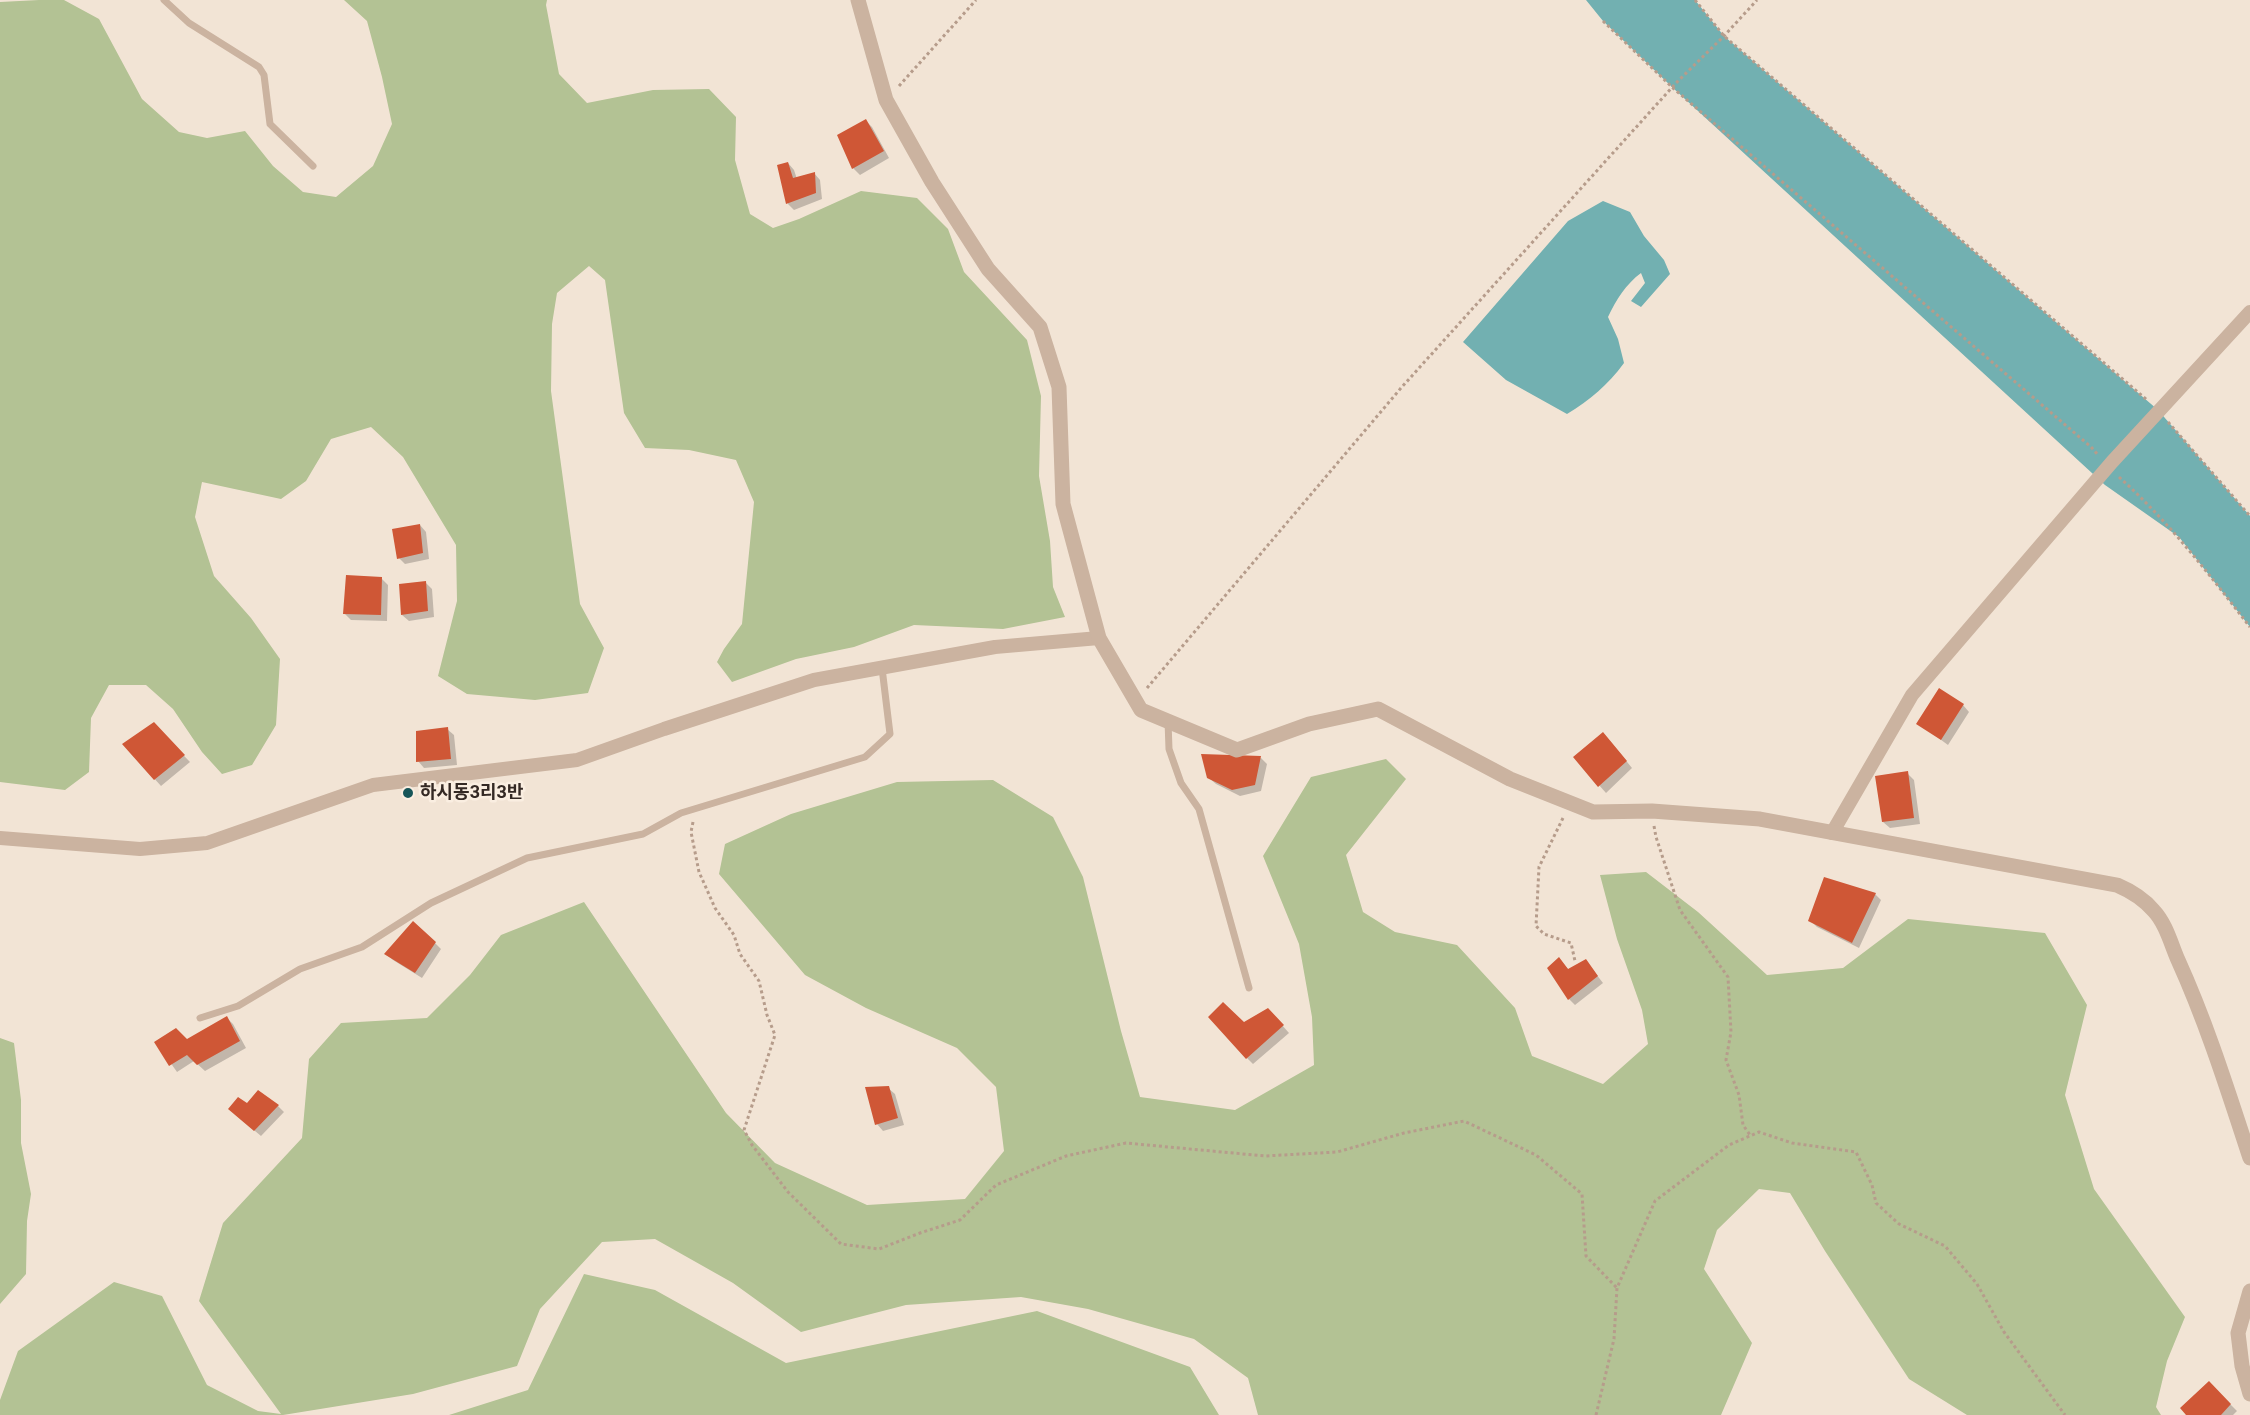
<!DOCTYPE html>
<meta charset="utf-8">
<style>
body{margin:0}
canvas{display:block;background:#f2e4d5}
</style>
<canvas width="2250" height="1415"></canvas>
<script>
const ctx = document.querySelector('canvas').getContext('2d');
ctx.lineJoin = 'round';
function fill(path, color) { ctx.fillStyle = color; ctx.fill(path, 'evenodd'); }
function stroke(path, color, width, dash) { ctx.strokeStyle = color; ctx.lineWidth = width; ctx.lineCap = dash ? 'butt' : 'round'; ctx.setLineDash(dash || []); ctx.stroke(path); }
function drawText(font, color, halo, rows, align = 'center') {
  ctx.font = font + ' Roboto,"Noto Sans KR",sans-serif'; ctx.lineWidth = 5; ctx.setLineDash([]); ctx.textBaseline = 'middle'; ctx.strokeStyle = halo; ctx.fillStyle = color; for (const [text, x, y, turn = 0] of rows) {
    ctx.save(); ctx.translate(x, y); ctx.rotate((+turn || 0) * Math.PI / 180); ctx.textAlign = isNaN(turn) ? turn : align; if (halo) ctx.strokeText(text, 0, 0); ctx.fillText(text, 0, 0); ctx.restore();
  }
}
const green = new Path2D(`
 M39 0H64L99 19 142 99 179 132 207 138 245 131 273 166 303 192 336 197 373 166 392 124 382 77 367 21 344 0H547L546 5 559 74 587 103 653 90 709 89 736 117 735 160 750 214 773 228 799 219 861 191 917 198 948 229 964 272 1027 340 1041 396 1039 476 1050 541 1053 587 1065 617 1003 629 914 625 854 647 796 659 732 682 717 662 724 649 742 624 754 502 736 460 689 450 645 448 624 413 605 280 589 266 557 293 552 324 551 391 580 604 604 648 588 693 535 700 467 694 438 676 457 601 456 545 403 457 371 427 331 439 306 481 281 499 202 482 195 517 214 576 251 618 280 659 276 725 252 765 222 774 202 752 173 709 146 685H109L91 718 89 772 65 790 0 782V2Z
 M1386 759 1406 779 1346 855 1363 912 1395 932 1457 945 1515 1008 1532 1056 1603 1084 1648 1044 1642 1010 1617 939 1600 875 1646 872 1698 912 1767 975 1843 968 1908 919 2045 933 2087 1005 2065 1095 2094 1189 2185 1317 2167 1361 2156 1407 2161 1415H1967L1909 1379 1825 1251 1790 1193 1759 1189 1717 1230 1704 1269 1752 1343 1721 1415H1258L1248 1378 1194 1339 1088 1309 1021 1297 906 1305 801 1332 733 1283 655 1239 602 1242 540 1309 517 1366 413 1394 283 1415H0V1400L18 1351 114 1282 162 1296 207 1385 258 1411 281 1414 199 1301 223 1223 302 1138 309 1059 341 1023 427 1018 470 975 501 935 584 902 726 1113 775 1163 867 1205 965 1199 1004 1151 996 1087 957 1048 866 1008 805 975 719 874 725 844 791 814 897 782 993 780 1053 817 1083 877 1121 1031 1140 1097 1235 1110 1314 1065 1312 1017 1299 944 1263 856 1311 777Z
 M0 1038 14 1043 21 1100V1143L31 1194 27 1221 26 1274 0 1304Z
 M584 1274 655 1290 786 1363 1037 1311 1190 1367 1219 1415H449L528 1390Z`);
const water = new Path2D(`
 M1586 0H1695L1724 36 2158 410 2250 516V627L2179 537 2105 485 1673 88 1603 21Z
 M1603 201 1630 212 1644 236 1664 260 1670 274 1641 307 1631 301 1645 283 1641 273C1626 284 1616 300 1608 317L1618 339 1624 363C1608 385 1590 400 1567 414L1506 380 1463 342 1568 221Z`);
const shadow = new Path2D(`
 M866 121 872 127 889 158 860 175 853 168Z
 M788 163 794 170 797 179 814 173 820 180 822 199 794 210 788 204 779 166Z
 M420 525 426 532 429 559 405 564 399 558Z
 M381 578 388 585 387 621 351 620 344 613Z
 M425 582 432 589 434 617 409 621 402 615Z
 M1963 705 1969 712 1948 745 1918 723Z
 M153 724 190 762 161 786 124 745Z
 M447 729 454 735 457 765 424 768 418 761Z
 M1610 741 1632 768 1606 793 1575 758Z
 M1261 758 1267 764 1261 791 1240 796 1216 784 1209 778Z
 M1907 773 1914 780 1920 824 1890 828 1883 822Z
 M1875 894 1881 900 1859 948 1817 927 1810 920Z
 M435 943 441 949 422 978 393 960 386 954Z
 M1559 959 1569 970 1586 961 1603 983 1575 1005 1569 999Z
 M1274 1016 1289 1033 1253 1064 1247 1058 1244 1024Z
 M227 1018 233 1024 246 1048 205 1071 194 1061 177 1072 156 1042 187 1040Z
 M888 1088 895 1094 904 1125 883 1131 877 1124Z
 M248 1105 278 1106 284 1112 261 1136 237 1116Z
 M2209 1383 2237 1411 2233 1415H2188Z`);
const building = new Path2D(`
 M866 119 884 151 852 169 837 135Z
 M788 162 793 178 815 172 816 193 786 204 777 165Z
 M420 524 423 553 397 559 392 529Z
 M346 575 382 577 381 615 343 614Z
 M426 581 428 611 401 615 399 584Z
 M1939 688 1964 704 1941 740 1916 724Z
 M154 722 185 755 154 780 122 744Z
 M448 727 451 759 416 762V731Z
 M1603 732 1627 761 1598 787 1573 757Z
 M1201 754 1261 756 1255 785 1232 790 1207 778Z
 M1908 771 1914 818 1882 822 1875 776Z
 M1824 877 1876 893 1852 943 1808 921Z
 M413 921 436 942 415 973 384 954Z
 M1559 957 1568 969 1586 959 1598 976 1568 1000 1547 968Z
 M1223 1002 1244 1022 1268 1008 1284 1025 1246 1059 1208 1017Z
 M227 1016 240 1041 197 1065 187 1055 169 1066 154 1042 176 1028 187 1039Z
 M889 1086 898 1118 875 1125 865 1087Z
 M258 1090 279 1105 254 1131 228 1109 238 1097 247 1103Z
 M2209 1381 2231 1404 2221 1415H2186L2180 1408Z`);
const path = new Path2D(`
 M1695 0 1724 36 2147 400
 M1603 21 1673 88 2091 447 2098 455
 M899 86 976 0
 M2168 422 2250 516
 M2119 477C2169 522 2209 574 2250 627
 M1147 688 1401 388 1676 83 1724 36 1757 0
 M1563 818 1539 867 1536 926 1544 934 1571 943 1575 961
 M693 822 691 832 699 872 715 908 734 935 740 954 759 981 767 1015 775 1035 744 1130 752 1145 788 1192 841 1244 879 1249 920 1233 960 1220 996 1185 1066 1156 1126 1143 1265 1156 1337 1152 1404 1133 1464 1121 1536 1155 1582 1194 1586 1256 1617 1288
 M1654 826 1656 837 1680 910 1728 977 1731 1032 1726 1060 1739 1095 1743 1125 1750 1135
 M1596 1415 1614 1339 1617 1288 1655 1201 1729 1145 1759 1132 1792 1143 1856 1152 1872 1185 1876 1203 1899 1224 1945 1246 1977 1284 2004 1332 2065 1415`);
const service = new Path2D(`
 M164 0 189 23 259 67 264 75 270 124 313 166
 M1168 721 1169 749 1181 783 1199 809 1249 988
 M200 1018 238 1006 300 969 362 947 431 903 527 858 643 834 681 813 865 757 890 734 882 668`);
const minor = new Path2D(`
 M1832 833 1912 695 2112 462 2250 312
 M0 838 140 849 207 843 373 785 577 760 664 729 814 680 995 647 1099 638`);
const tertiary = new Path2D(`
 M858 0 886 100 932 182 988 269 1040 327 1059 387 1063 504 1099 638 1141 710 1237 750 1309 724 1378 709 1510 779 1593 812 1652 811 1760 819 2117 885C2131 891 2144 899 2154 911 2166 924 2171 944 2178 960 2207 1024 2228 1091 2250 1158
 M2250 1291 2238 1333 2242 1366 2250 1394`);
const markers = [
 [408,793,6,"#175558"]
];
const poiNames = [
 ["하시동3리3반",420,793]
];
fill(green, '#b3c294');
fill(water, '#72b0b1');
fill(shadow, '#0003');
fill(building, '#cf5736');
stroke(path, '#b69c8b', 3, [3, 3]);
stroke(service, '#cbb3a0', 7);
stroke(minor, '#cbb3a0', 14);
stroke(tertiary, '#cbb3a0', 15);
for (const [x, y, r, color] of markers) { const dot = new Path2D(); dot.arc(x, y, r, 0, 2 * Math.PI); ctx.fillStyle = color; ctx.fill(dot); stroke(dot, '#faeee1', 2); }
drawText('bold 18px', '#342924', '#faeee1', poiNames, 'left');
</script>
